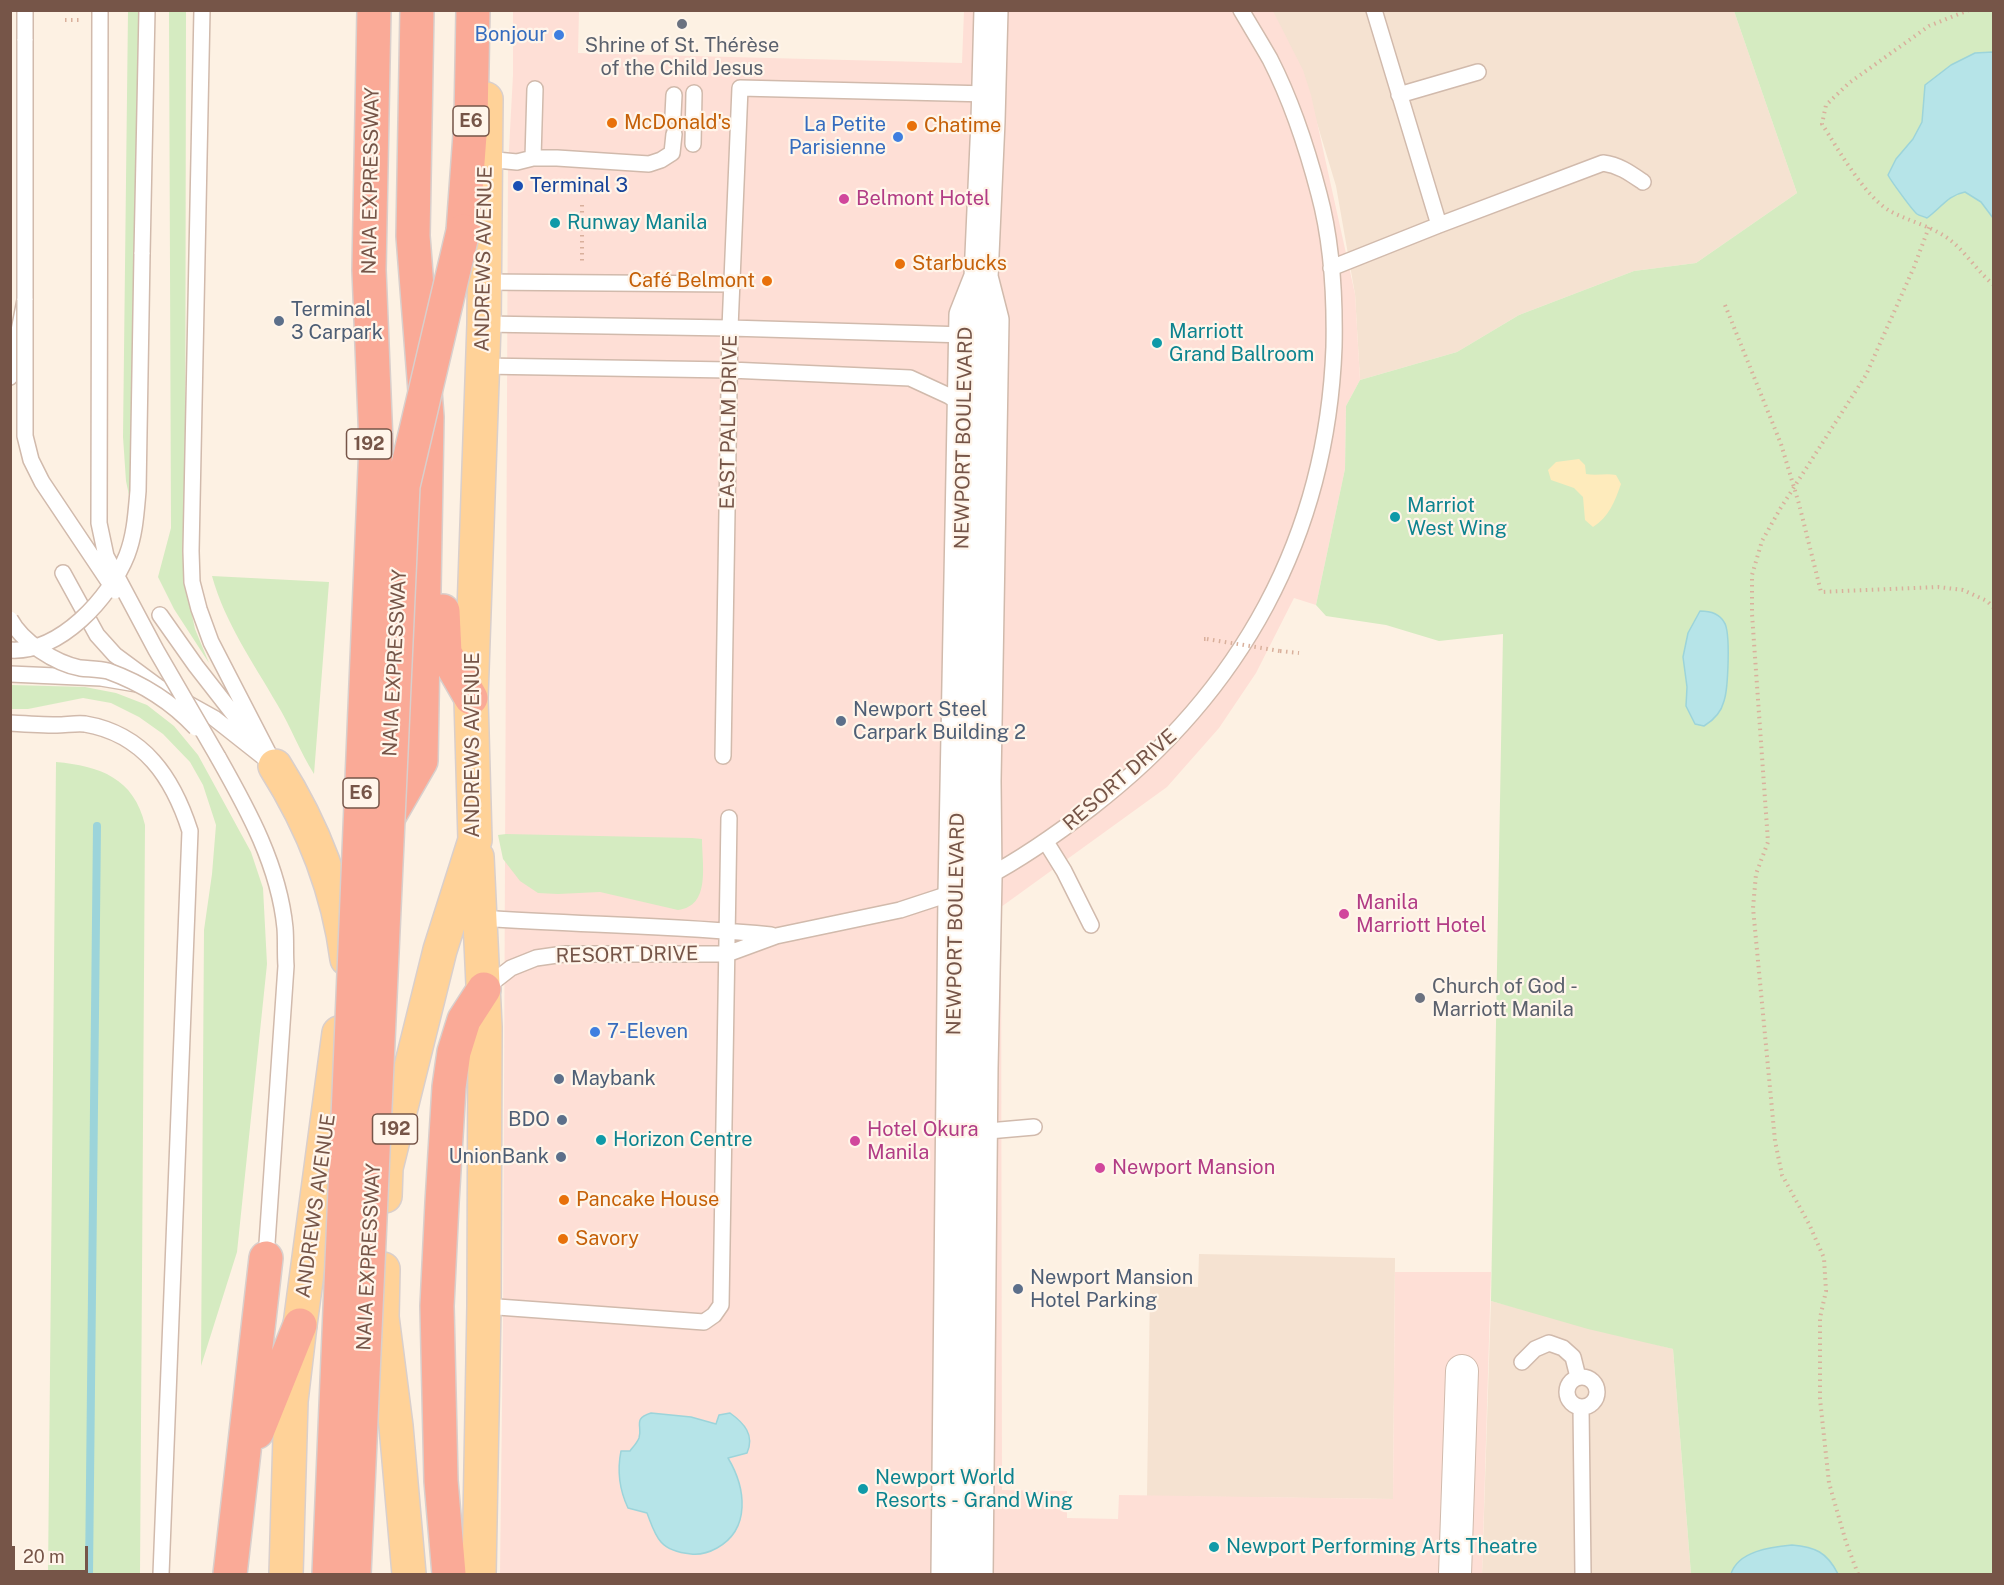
<!DOCTYPE html>
<meta charset="utf-8">
<style>
body{margin:0}
#map{position:relative;width:2004px;height:1585px;overflow:hidden;background:#fdf1e3;font-family:"Public Sans",sans-serif}
canvas{display:block}
.frame{position:absolute;inset:0;border:12px solid #765548;pointer-events:none}
.scale{position:absolute;left:12px;top:1546px;width:76px;height:27px;box-sizing:border-box;border:3px solid #765548;border-top:0;padding-left:8px;font-size:18px;line-height:21px;white-space:nowrap;color:#765548;-webkit-text-stroke:4px #fff5ea;paint-order:stroke}
</style>
<div id="map">
<canvas width="2004" height="1585"></canvas>
<div class="frame"></div>
<div class="scale">20 m</div>
</div>
<script>
const ctx = document.querySelector('canvas').getContext('2d');
ctx.lineJoin = 'round';
function fill(path, color) { ctx.fillStyle = color; ctx.fill(path, 'evenodd'); }
function stroke(path, color, width, dash) { ctx.strokeStyle = color; ctx.lineWidth = width; ctx.lineCap = dash ? 'butt' : 'round'; ctx.setLineDash(dash || []); ctx.stroke(path); }
function drawText(font, color, halo, rows, align = 'center') {
  ctx.font = font + ' "Public Sans",sans-serif'; ctx.lineWidth = 4.5; ctx.setLineDash([]); ctx.textBaseline = 'middle'; ctx.strokeStyle = halo; ctx.fillStyle = color; for (const [text, x, y, turn = 0] of rows) {
    ctx.save(); ctx.translate(x, y); ctx.rotate((+turn || 0) * Math.PI / 180); ctx.textAlign = isNaN(turn) ? turn : align; if (halo) ctx.strokeText(text, 0, 0); ctx.fillText(text, 0, 0); ctx.restore();
  }
}
const residential = new Path2D(`
 M1272 11H1734L1797 193 1696 263 1634 271 1519 315 1457 352 1360 380 1355 294 1336 186 1307 90Z
 M1199 1254 1395 1258 1393 1499 1147 1496 1150 1286 1198 1287Z
 M1491 1301 1673 1349 1691 1574H1482Z`);
const commercial = new Path2D(`
 M513 11H579L578 53 962 63 964 11H1273L1303 70 1311 95 1355 294 1360 380 1346 406 1345 469 1316 605 1294 598 1256 673 1219 728 1167 787 1001 907 1002 1490 1067 1491V1518L1118 1519 1119 1495 1393 1499 1395 1272H1491L1482 1574H500L503 1322 508 168 513 75Z`);
const green = new Path2D(`
 M143 10 134 519 126 481 123 437 128 11Z
 M169 11H186L185 582 195 629 209 663 174 609 158 577 171 528Z
 M1734 11H1993V1574H1691L1673 1349 1588 1329 1491 1301 1503 634 1439 641 1386 625 1326 616 1316 605 1345 469 1346 406 1360 380 1457 352 1519 315 1634 271 1696 263 1797 193Z
 M212 576 329 582 314 774C300 752 291 727 277 704 253 662 225 623 212 576Z
 M11 685 85 687 116 693 147 705 174 726 198 755 251 852 263 888 267 964 237 1252 201 1366 204 930 212 874 216 825 203 785 190 762 163 734 139 717 111 703 83 698 28 709H11Z
 M56 762C100 766 134 778 145 825L140 1574H48Z
 M506 834 692 838 702 839C702 865 711 906 678 910L600 892 558 894 538 893 520 881 503 859 498 835Z`);
const sand = new Path2D(`
 M1579 459 1585 465 1586 474C1597 476 1606 473 1616 475L1621 484C1615 501 1609 517 1593 527L1585 520 1583 497 1574 488 1551 480 1548 470 1556 462Z`);
const water = new Path2D(`
 M1993 52V218L1981 202 1965 192C1948 195 1941 208 1927 218 1923 216 1920 216 1917 214 1913 211 1891 181 1888 175L1896 159 1913 139 1922 122 1925 85 1951 65 1975 53Z
 M1700 611C1709 611 1719 613 1724 622 1731 631 1728 689 1724 701 1721 713 1714 720 1704 726L1695 724 1686 706 1687 687 1683 657 1688 633Z
 M651 1413 691 1417 716 1424 719 1415 730 1413C744 1423 755 1435 747 1453L728 1458C746 1488 751 1529 717 1548 708 1553 701 1555 691 1554 681 1553 668 1550 661 1542 654 1534 651 1523 647 1513L628 1508C619 1489 617 1471 621 1451H630C633 1447 637 1443 639 1438 643 1426 632 1419 651 1413Z
 M1792 1545C1815 1547 1827 1552 1838 1574H1731C1738 1551 1771 1547 1792 1545Z`);
const stream = new Path2D(`
 M89 1574 97 826`);
const path = new Path2D(`
 M1969 10 1929 26 1849 83 1826 105 1822 124C1838 149 1865 197 1890 211 1912 223 1937 227 1956 245 1969 257 1979 273 1994 285
 M65 20H80
 M582 205V263
 M1725 305 1781 444 1799 504 1821 592 1938 587 1963 590 1987 601 1994 608
 M1204 639H1207
 M1280 651 1299 653
 M1858 1574 1846 1542 1829 1483 1820 1399V1318L1826 1291 1824 1258 1809 1224 1782 1175 1775 1141 1753 908 1756 874 1768 842 1752 614V575L1762 541 1780 509 1866 375 1914 267 1929 227`);
const service = new Path2D(`
 M202 10 191 551 192 582 199 609 211 642 275 766
 M1374 10 1439 225
 M1399 95 1478 72
 M673 115 674 95
 M693 144 694 93
 M533 158 535 89
 M486 159 517 162 533 158H557L649 164 661 160 672 153 674 134
 M142 254 147 10
 M1331 268 1439 225 1603 163C1619 165 1630 173 1643 182
 M483 282 732 284
 M484 324 730 328 966 335
 M482 366 730 370 910 378 949 396 964 406
 M10 377 25 300V39
 M63 573 97 635 115 655 157 686
 M160 615 196 666 256 743
 M10 674 101 678 160 688 214 718 271 763
 M10 723C26 724 42 725 57 725 66 725 76 723 85 724 144 734 173 778 190 831L161 1574
 M723 756 730 328 740 88 989 94
 M218 757C248 810 279 866 285 928 286 941 285 953 286 966L266 1258
 M1046 842 1064 871 1091 925
 M985 878C1023 858 1057 834 1092 807 1241 692 1327 537 1334 347 1335 297 1332 242 1319 194 1307 148 1292 102 1270 59 1261 43 1251 27 1241 10
 M481 918C578 925 675 925 771 935
 M484 989 511 968 536 958 564 954H727L776 936 900 910 958 891
 M977 1132 1034 1127
 M484 1306 704 1322 714 1315 721 1305 729 818
 M1522 1362 1535 1349 1549 1343 1563 1348 1573 1357 1578 1377
 M1567 1392a15 15 0 1 1 30 0a15 15 0 1 1-30 0Z
 M1581 1407 1583 1574`);
const minor = new Path2D(`
 M1455 1574 1462 1371`);
const tertiary = new Path2D(`
 M948 1574 955 893 966 315 981 277
 M976 1574 981 1068 985 878 984 781 992 320 981 277 988 121 991 10`);
const primary = new Path2D(`
 M275 766C313 826 338 889 347 959
 M477 857 485 1027 484 1306 479 1574
 M385 1196 386 1168 440 950 475 840 471 698 484 324 486 99
 M383 1269 382 1317 396 1426 409 1574
 M286 1574 291 1401 300 1325 339 1033`);
const motorway = new Path2D(`
 M463 231 471 121 473 10
 M443 611 445 653 471 698
 M384 825 421 761 427 417 413 236 417 10
 M257 1432 300 1325
 M230 1574 266 1258
 M449 1574 441 1481 437 1306 442 1203 449 1087 454 1052 464 1020 484 989`);
const pathBridge = new Path2D(`
 M1207 639 1280 651`);
const serviceBridge = new Path2D(`
 M100 10 99 523 106 556 156 650 218 757
 M25 39V10
 M25 300V436L31 460 42 482 115 591
 M10 619C22 642 55 663 80 668 89 669 99 669 108 671 141 683 172 702 196 728
 M10 650C60 653 110 598 127 555 135 534 136 513 138 491L142 254`);
const motorwayBridge = new Path2D(`
 M329 1574 376 444 369 270 374 10
 M354 1574 403 486 463 231`);
const markers = [
 [682,24,6,"#6b7280"],
 [559,35,6,"#3f7fe0"],
 [612,123,6,"#e8710a"],
 [912,126,6,"#e8710a"],
 [898,137,6,"#3f7fe0"],
 [518,186,6,"#1a4fb4"],
 [844,199,6,"#d1479c"],
 [555,223,6,"#0f9aa8"],
 [900,264,6,"#e8710a"],
 [767,281,6,"#e8710a"],
 [279,321,6,"#5c6f8a"],
 [1157,343,6,"#0f9aa8"],
 [1395,517,6,"#0f9aa8"],
 [841,721,6,"#5c6f8a"],
 [1344,914,6,"#d1479c"],
 [1420,998,6,"#6b7280"],
 [595,1032,6,"#3f7fe0"],
 [559,1079,6,"#5c6f8a"],
 [562,1120,6,"#5c6f8a"],
 [601,1140,6,"#0f9aa8"],
 [855,1141,6,"#d1479c"],
 [561,1157,6,"#5c6f8a"],
 [1100,1168,6,"#d1479c"],
 [564,1200,6,"#e8710a"],
 [563,1239,6,"#e8710a"],
 [1018,1289,6,"#5c6f8a"],
 [863,1489,6,"#0f9aa8"],
 [1214,1547,6,"#0f9aa8"]
];
const shields = [
 [471,121,36],
 [369,444,45],
 [361,793,36],
 [395,1129,45]
];
const shieldNames = [
 ["E6",471,121],
 ["192",369,444],
 ["E6",361,793],
 ["192",395,1129]
];
const shopNames = [
 ["Bonjour",547,35],
 ["La Petite",886,125],
 ["Parisienne",886,148],
 ["7-Eleven",607,1032,"left"]
];
const worshipNames = [
 ["Shrine of St. Thérèse",682,46],
 ["of the Child Jesus",682,69],
 ["Church of God -",1432,987,"left"],
 ["Marriott Manila",1432,1010,"left"]
];
const foodNames = [
 ["McDonald's",624,123],
 ["Chatime",924,126],
 ["Starbucks",912,264],
 ["Café Belmont",755,281,"right"],
 ["Pancake House",576,1200],
 ["Savory",575,1239]
];
const streetNames = [
 ["NAIA EXPRESSWAY",371,181,-89],
 ["ANDREWS AVENUE",484,259,-89],
 ["EAST PALM DRIVE",729,422,-89],
 ["NEWPORT BOULEVARD",964,438,-89],
 ["NAIA EXPRESSWAY",395,663,-87],
 ["ANDREWS AVENUE",473,745,-90],
 ["RESORT DRIVE",1120,780,-41],
 ["NEWPORT BOULEVARD",956,924,-89],
 ["RESORT DRIVE",627,955,-1],
 ["ANDREWS AVENUE",316,1206,-82],
 ["NAIA EXPRESSWAY",369,1257,-87]
];
const transitNames = [
 ["Terminal 3",530,186]
];
const hotelNames = [
 ["Belmont Hotel",856,199],
 ["Manila",1356,903],
 ["Marriott Hotel",1356,926],
 ["Hotel Okura",867,1130],
 ["Manila",867,1153],
 ["Newport Mansion",1112,1168]
];
const cultureNames = [
 ["Runway Manila",567,223],
 ["Marriott",1169,332],
 ["Grand Ballroom",1169,355],
 ["Marriot",1407,506],
 ["West Wing",1407,529],
 ["Horizon Centre",613,1140],
 ["Newport World",875,1478],
 ["Resorts - Grand Wing",875,1501],
 ["Newport Performing Arts Theatre",1226,1547]
];
const serviceNames = [
 ["Terminal",291,310],
 ["3 Carpark",291,333],
 ["Newport Steel",853,710],
 ["Carpark Building 2",853,733],
 ["Maybank",571,1079],
 ["BDO",550,1120,"right"],
 ["UnionBank",549,1157,"right"],
 ["Newport Mansion",1030,1278],
 ["Hotel Parking",1030,1301]
];
fill(residential, '#f5e2d1');
fill(commercial, '#fedfd6');
fill(green, '#d5ebc1');
fill(sand, '#feebbc');
fill(water, '#b6e4e8');
stroke(water, '#9cd4da', 1.5);
stroke(stream, '#9cd4da', 8);
stroke(service, '#d1baac', 18);
stroke(minor, '#d1baac', 34);
stroke(tertiary, '#d1baac', 36);
stroke(primary, '#d9cfcc', 36);
stroke(motorway, '#d9cfcc', 36);
stroke(path, '#d9b09c', 4, [1.5, 4.5]);
stroke(service, '#fff', 15);
stroke(minor, '#fff', 32);
stroke(tertiary, '#fff', 33);
stroke(primary, '#ffd298', 33);
stroke(motorway, '#faaa97', 33);
stroke(serviceBridge, '#d1baac', 18, []);
stroke(motorwayBridge, '#d9cfcc', 36, []);
stroke(pathBridge, '#d9b09c', 4, [1.5, 4.5]);
stroke(serviceBridge, '#fff', 15);
stroke(motorwayBridge, '#faaa97', 33);
for (const [x, y, r, color] of markers) { const dot = new Path2D(); dot.arc(x, y, r, 0, 2 * Math.PI); ctx.fillStyle = color; ctx.fill(dot); stroke(dot, '#fff5ea', 2); }
for (const [x, y, w] of shields) { const box = new Path2D(); box.roundRect(x - w / 2, y - 15, w, 30, 4.5); ctx.fillStyle = '#fff5ea'; ctx.fill(box); stroke(box, '#765548', 1.5); }
drawText('bold 18px', '#765548', null, shieldNames);
drawText('20px', '#366cbe', '#fff5ea', shopNames, 'right');
drawText('20px', '#5b616d', '#fff5ea', worshipNames);
drawText('20px', '#c56008', '#fff5ea', foodNames, 'left');
drawText('20px', '#765548', '#fff5ea', streetNames);
drawText('20px', '#164399', '#fff5ea', transitNames, 'left');
drawText('20px', '#b23c85', '#fff5ea', hotelNames, 'left');
drawText('20px', '#0d838f', '#fff5ea', cultureNames, 'left');
drawText('20px', '#4e5e75', '#fff5ea', serviceNames, 'left');
</script>
